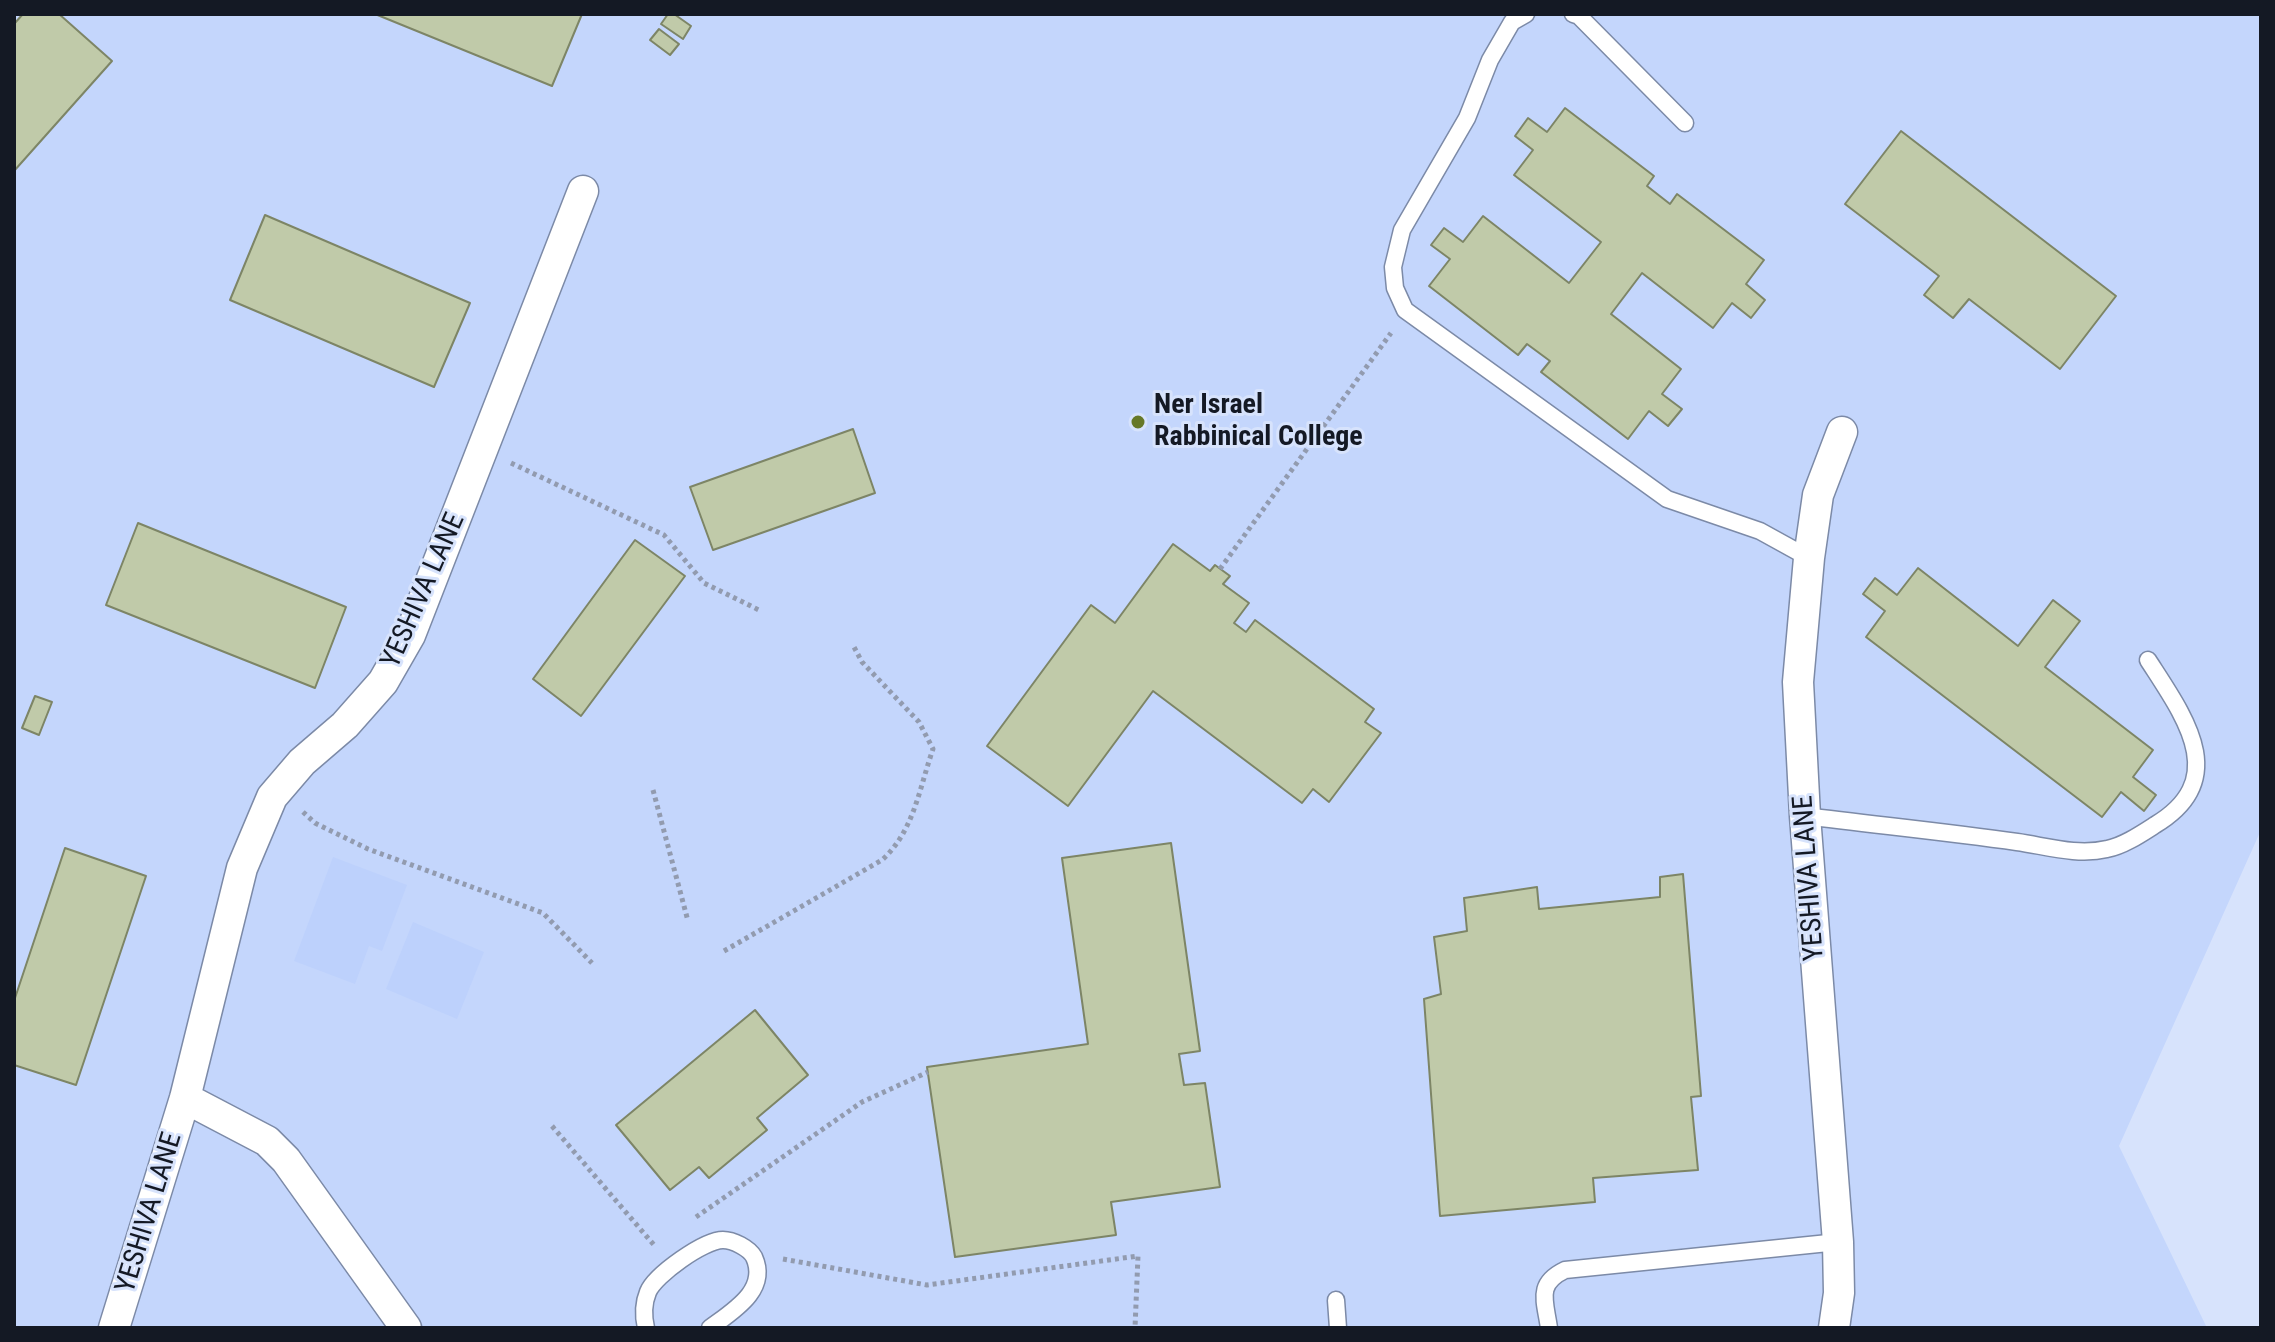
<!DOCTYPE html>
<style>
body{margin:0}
#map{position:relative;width:2275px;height:1342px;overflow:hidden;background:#d7e3fc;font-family:"Roboto Condensed",sans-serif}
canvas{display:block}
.frame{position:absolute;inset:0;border:16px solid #141924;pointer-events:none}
</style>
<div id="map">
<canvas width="2275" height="1342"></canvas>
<div class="frame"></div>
</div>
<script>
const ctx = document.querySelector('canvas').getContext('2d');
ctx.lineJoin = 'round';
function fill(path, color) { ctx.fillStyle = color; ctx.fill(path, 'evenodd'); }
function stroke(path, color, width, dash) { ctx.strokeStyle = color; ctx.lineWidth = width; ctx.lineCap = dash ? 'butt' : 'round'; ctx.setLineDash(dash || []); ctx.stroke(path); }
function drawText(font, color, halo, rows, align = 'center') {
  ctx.font = font + ' "Roboto Condensed",sans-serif'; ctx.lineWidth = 6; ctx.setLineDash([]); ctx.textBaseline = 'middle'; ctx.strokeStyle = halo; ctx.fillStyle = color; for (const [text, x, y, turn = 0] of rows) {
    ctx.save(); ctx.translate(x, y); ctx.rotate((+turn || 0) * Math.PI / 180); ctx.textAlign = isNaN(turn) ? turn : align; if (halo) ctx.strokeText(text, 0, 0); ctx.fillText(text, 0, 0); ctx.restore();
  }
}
const built = new Path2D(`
 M14 14H2261V830L2119 1146 2207 1328H14Z`);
const green = new Path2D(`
 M333 857 407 885 382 951 369 946 355 984 294 961Z
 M413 922 484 952 457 1019 386 989Z`);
const building = new Path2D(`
 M23 14H59L112 61 14 171V24Z
 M375 14H582L552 86Z
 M668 14H674L691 26 683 39 661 24Z
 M659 29 679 44 670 55 650 40Z
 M1565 108 1654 176 1647 186 1670 204 1677 194 1764 260 1746 284 1765 300 1751 318 1732 303 1713 328 1642 273 1611 314 1681 369 1662 394 1682 409 1668 426 1649 411 1628 439 1541 372 1550 361 1527 344 1518 355 1429 286 1450 259 1431 245 1444 228 1463 242 1483 216 1569 283 1601 242 1514 175 1533 150 1515 136 1528 118 1547 132Z
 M1901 131 2116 296 2060 369 1969 299 1953 318 1924 295 1939 276 1845 204Z
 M265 215 470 303 434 387 230 300Z
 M853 429 875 493 713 550 690 487Z
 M138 523 346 607 315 688 106 605Z
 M635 540 685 576 581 716 533 679Z
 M1173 544 1210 571 1215 565 1230 576 1223 584 1249 603 1234 623 1246 632 1255 620 1374 709 1365 722 1381 733 1329 802 1313 789 1302 803 1153 691 1068 806 987 746 1091 605 1115 623Z
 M1918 568 2018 646 2053 600 2080 621 2045 667 2153 750 2133 777 2156 795 2144 811 2121 792 2102 817 1866 637 1885 611 1863 594 1875 578 1897 595Z
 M35 696 52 702 39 735 22 728Z
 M1171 843 1200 1051 1179 1054 1184 1085 1205 1083 1220 1187 1111 1202 1116 1235 955 1257 927 1067 1088 1044 1062 858Z
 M65 848 146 876 76 1085 14 1065V1001Z
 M1683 874 1701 1096 1691 1097 1698 1170 1593 1178 1595 1202 1440 1216 1424 999 1441 994 1434 937 1467 931 1464 898 1537 887 1539 909 1660 897V877Z
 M755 1010 808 1075 757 1118 767 1130 709 1178 699 1167 670 1190 616 1125Z`);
const path = new Path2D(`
 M511 463 664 535 704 583 761 611
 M1220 569 1391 333
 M653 790 688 921
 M303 812 315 823 368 849 543 913 592 963
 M724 951 882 860C914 831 919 789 933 749L919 722 862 662 854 647
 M552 1126 654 1245
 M696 1217 862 1102 928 1072
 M783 1259 927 1285 1138 1256 1135 1328`);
const service = new Path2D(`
 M1526 14 1512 22 1490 60 1467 118 1402 230 1393 267 1395 288 1405 310 1667 499 1760 531 1809 558
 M1573 14 1579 16 1685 123
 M1805 816C1876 825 1946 832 2017 842 2046 846 2077 856 2107 849 2123 846 2141 834 2155 825 2232 779 2184 716 2148 660
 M1336 1300 1338 1328
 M646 1328C643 1315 643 1304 648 1292 655 1275 704 1240 723 1240 733 1240 749 1248 754 1257 769 1290 733 1311 710 1328
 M1549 1328C1545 1300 1536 1284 1565 1270L1838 1242`);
const minor = new Path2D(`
 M185 1098 267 1141 286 1160 406 1328
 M114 1328 185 1098 242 868 272 797 302 762 345 725 383 682 410 635 583 191
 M1834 1328 1839 1293 1838 1242 1805 816 1798 682 1809 558 1818 495 1842 432`);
const markers = [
 [1138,422,8,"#667827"]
];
const poiNames = [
 ["Ner Israel",1154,406],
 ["Rabbinical College",1154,438]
];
const streetNames = [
 ["YESHIVA LANE",424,591,-66],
 ["YESHIVA LANE",1810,878,-94],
 ["YESHIVA LANE",150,1213,-73]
];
fill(built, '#c4d6fc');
fill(green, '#bdd1fc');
fill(building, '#c0caa9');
stroke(building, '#7d8566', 2);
stroke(service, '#7c8aa7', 19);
stroke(minor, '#7c8aa7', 33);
stroke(path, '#929baf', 5, [4, 4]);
stroke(service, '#fff', 16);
stroke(minor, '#fff', 30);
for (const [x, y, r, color] of markers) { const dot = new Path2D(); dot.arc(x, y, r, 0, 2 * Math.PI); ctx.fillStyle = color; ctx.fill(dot); stroke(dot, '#d7e3fc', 3); }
drawText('bold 28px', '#141924', '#d7e3fc', poiNames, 'left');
drawText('28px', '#141924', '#d7e3fc', streetNames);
</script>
